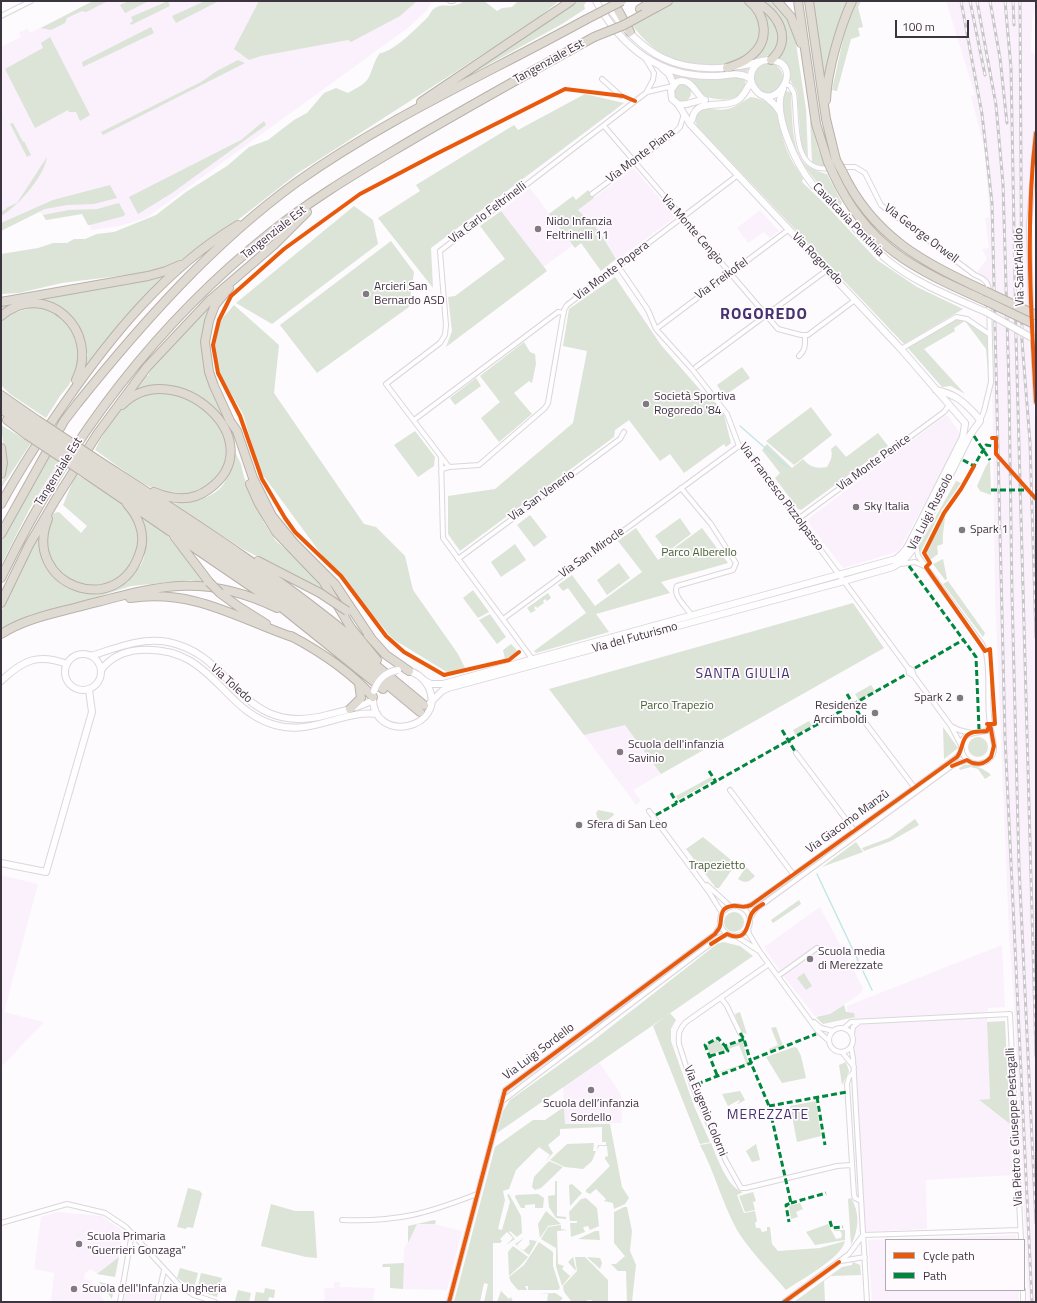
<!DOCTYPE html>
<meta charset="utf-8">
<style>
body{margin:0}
#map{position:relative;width:1037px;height:1303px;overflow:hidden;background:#fdfbfd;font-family:"Titillium Web",sans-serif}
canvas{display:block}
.frame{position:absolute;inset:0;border:2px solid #3c343e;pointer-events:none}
.legend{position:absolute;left:885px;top:1239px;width:140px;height:52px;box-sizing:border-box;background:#fefafe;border:1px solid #b0abb1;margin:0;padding:5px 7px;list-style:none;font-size:12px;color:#3c343e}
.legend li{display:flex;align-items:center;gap:8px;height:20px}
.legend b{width:20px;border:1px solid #b0abb1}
.scale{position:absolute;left:895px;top:20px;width:74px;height:18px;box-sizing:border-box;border:2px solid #3c343e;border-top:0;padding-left:5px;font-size:12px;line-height:14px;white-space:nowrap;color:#3c343e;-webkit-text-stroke:3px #fefafe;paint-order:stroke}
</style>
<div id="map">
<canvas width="1037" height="1303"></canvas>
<div class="frame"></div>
<ul class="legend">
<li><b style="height:5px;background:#e8590c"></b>Cycle path</li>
<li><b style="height:5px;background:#00873e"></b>Path</li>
</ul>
<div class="scale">100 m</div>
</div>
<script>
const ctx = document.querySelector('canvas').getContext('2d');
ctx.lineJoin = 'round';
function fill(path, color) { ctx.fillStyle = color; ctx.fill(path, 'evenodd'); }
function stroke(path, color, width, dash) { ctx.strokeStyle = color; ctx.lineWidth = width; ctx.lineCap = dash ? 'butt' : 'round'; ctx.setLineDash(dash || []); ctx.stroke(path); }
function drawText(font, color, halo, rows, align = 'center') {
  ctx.font = font + ' "Titillium Web",sans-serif'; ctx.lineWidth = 3.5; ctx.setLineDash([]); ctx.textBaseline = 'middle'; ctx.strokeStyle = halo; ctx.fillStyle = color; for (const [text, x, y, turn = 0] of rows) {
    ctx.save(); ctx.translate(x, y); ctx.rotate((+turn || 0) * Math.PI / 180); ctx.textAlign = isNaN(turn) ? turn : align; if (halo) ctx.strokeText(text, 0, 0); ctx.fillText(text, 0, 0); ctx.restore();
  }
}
const built = new Path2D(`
 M93 1H432L427 10 409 27 146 218 120 226 91 230 90 225H88L82 214 46 220 40 211 1 231V182L11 177 1 182V107L32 166 1 106V47L21 37 19 32 27 29 30 33Z
 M946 1H1036L1032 23 1031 50 1036 57V126L1031 179 1027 262 1029 340 1036 437V1302H1028L1014 1004 1009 934 995 594 991 288 988 279 977 272 987 259 982 249 989 248 985 218 990 217 984 147 971 96 975 95Z
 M634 168 675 217 617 260 599 231 578 210Z
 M530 188 573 245 543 267 501 211Z
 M760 210 779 231 770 238 764 232 748 243 737 228Z
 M945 416H948L961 435 899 551 843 568 807 521 812 516Z
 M625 724 661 774 633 790 641 801 636 805 584 735Z
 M1 875 38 884 4 1012 44 1022 1 1067Z
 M820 907 863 988 861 993 830 1014 815 1016 781 973 764 947Z
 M1002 945 1005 1007 988 1008 987 1022 990 1099 979 1101 1010 1124 1013 1175 926 1180 927 1229 859 1232 847 1006Z
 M599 1062 621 1094 622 1123 565 1124 563 1087Z
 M57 1212 102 1216 123 1231 119 1257 97 1274 91 1269 85 1273 84 1279 89 1280 105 1302H51L54 1273 34 1269 41 1217Z
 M417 1224H434L462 1231 447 1290 403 1289 404 1249Z
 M1016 1235V1240H886V1290H1019V1302H872L868 1240Z
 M334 1282H340V1287L375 1288 373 1302H325L324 1288H334Z
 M124 1288 156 1293 155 1302H122Z`);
const green = new Path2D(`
 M93 1H108L86 12 82 11 67 18 65 23 51 30 41 28Z
 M129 1H149L125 13 120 5Z
 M168 1 170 6 131 25 130 23 133 21 131 17Z
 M205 1H219L176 23 172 16Z
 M259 1H417L400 16 351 42 348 40 261 56 249 60 234 49Z
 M464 1H484L497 11 502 8 512 7 518 1H559L533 22 298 173 234 223 218 232 182 259 158 271 62 283 19 293 1 294V254L38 248 53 243H67L74 239H85L97 234 114 232 156 215 186 192 227 166 249 147 268 140 294 120 307 113 324 93 336 88 348 93C356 88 365 85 369 77 373 68 374 61 380 53 392 53 418 27 427 18 430 15 431 10 435 8 443 2 453 10 464 1Z
 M576 1H587L584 5 585 9 562 24 457 82Z
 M673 1C684 1 740 0 746 2 753 6 756 12 758 19 762 27 761 30 758 39 747 75 692 69 665 55 651 48 641 36 631 24Z
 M759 1H771L786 16 795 37 806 109 808 158 802 150 801 143 797 91 790 80 787 68 777 59 784 48 785 38Z
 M813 1H861L858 7 863 27 858 28 860 36 851 39 837 91 832 90 844 35 841 34 826 80 824 82Z
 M762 9C774 20 777 29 779 45 770 57 764 57 750 63L762 46Z
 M151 27 154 33 83 67 82 62Z
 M50 37 90 115 80 121 76 112H69L68 110 35 128 5 69 43 48 41 43Z
 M653 56C687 74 711 74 749 67L746 73C737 68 725 74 715 74 692 73 672 69 652 58Z
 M238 60 245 63 103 135 101 132 201 82 217 71Z
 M753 78a15 15 0 1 1 30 0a15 15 0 1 1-30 0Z
 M671 71 736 76 745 79C748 105 713 102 699 93 693 81 687 74 674 80Z
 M673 93a9 9 0 1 1 18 0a9 9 0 1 1-18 0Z
 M787 91 791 93C792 111 791 151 805 164 811 170 820 172 827 174L842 203 840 206C812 177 796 163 786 122 783 111 781 103 784 92Z
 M585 94 624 103 431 248 433 288 378 218 420 191 416 185 514 125 518 130Z
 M751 97C780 101 778 119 784 142 788 155 795 167 803 178L802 182 826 205 877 260 917 287 963 309 904 344 697 126 695 120 699 110C709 107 720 112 731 108 738 106 744 100 751 97Z
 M810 118 818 149 826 167 819 166 812 162Z
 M264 121 266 125 172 193 138 214 129 197 241 140Z
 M13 123 23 142 24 141 31 155 27 157 10 124Z
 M47 157C44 177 18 206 1 216V212L6 209V208L17 203Z
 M110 185 117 198 94 204 67 205 45 209 1 231V223L53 200Z
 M588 190 594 198 578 210 599 231 616 259 601 271 581 243 575 248 549 214 573 196 576 200Z
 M119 203 125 214 124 216 90 225H88L82 214 46 220 43 215 69 210 97 209Z
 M354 206 373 220 378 244 272 324 236 303Z
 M501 211 547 271 446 347 452 331 448 297 455 296 505 259 480 226Z
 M391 241 414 272 409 307 317 373 280 325Z
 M167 274 168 275 83 372 88 354C83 349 84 337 80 330 76 321 65 307 54 305 48 303 10 311 1 312V304Z
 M615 277 661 345 703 393H707L724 415 731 443 726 447 724 444 684 473 670 454 660 461 629 420 615 430 614 437 460 551 448 534V496L495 489 573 423 587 351 563 346 569 309Z
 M219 296 203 342 229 425H227L212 407 177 389 128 397 146 375 148 376 151 368Z
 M234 305 279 345 274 393 364 524 376 527 405 556 413 590 458 654 466 670 450 674 393 639 327 562 260 471 243 414 221 377 214 350 220 321Z
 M35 307C70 314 70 325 81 356L69 385 60 396 46 418 10 394 1 385V321L13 313Z
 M955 319 965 320 987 335 989 383 986 349 965 321 954 328 955 331 924 349 965 394 951 386 942 387 907 347Z
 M524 342 530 352 535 354 536 364 532 383 529 381 514 393 532 414 499 442 481 418 500 402 480 376Z
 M742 367 750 378 724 396 717 385Z
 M476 378 481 386 455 405 450 398Z
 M161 391C185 397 206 406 220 426 237 450 222 481 198 493 192 496 181 495 174 495 148 492 116 464 95 450 105 431 117 407 137 397 144 394 154 393 161 391Z
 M811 407 832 435 794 465 766 441Z
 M1 425 31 443 1 488 6 468Z
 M415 431 435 457 434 466 418 477 394 445Z
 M878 433 888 446 801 510 798 509 775 478 780 473 762 450 767 444 792 468 803 459C810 467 816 469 827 467 831 460 833 456 831 449L836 445 846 457Z
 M235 452 241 464 244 477 264 523 276 541 296 558 327 593 243 549 171 503C188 504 211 500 223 485 229 476 232 462 235 452Z
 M49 455 59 461 30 508 1 565V540Z
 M990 460 991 495 980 491 977 486 986 466Z
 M77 475 84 479 86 477C101 487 121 497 131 513 144 535 138 567 116 580 96 592 62 583 52 562 50 559 49 555 48 551 45 541 47 521 54 513L59 512 81 533 87 526 63 505C68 494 70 485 77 475Z
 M956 481 961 483 941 511 920 553 918 549 919 546Z
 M945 514C945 525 942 533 943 544L937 546 938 554 930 560 926 551Z
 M530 515 547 537 534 547 517 525Z
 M145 518 165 533 206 584 191 580 131 586 85 601 32 614 1 628V612L41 529 40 548 44 561 58 581 72 589 113 588 127 582 141 565 144 558 145 547 140 521Z
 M680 518 691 534 667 552 655 536Z
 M636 528 658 560 702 528 728 563 661 582 670 593 596 614 609 632 536 653 534 651 586 613 568 588 563 591 558 585 572 575 595 606 642 572 618 541Z
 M515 544 526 560 501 577 491 562Z
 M943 559 947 579 945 580 933 564Z
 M619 563 630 578 607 595 597 580Z
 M948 581 985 633 983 637 943 584Z
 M473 590 489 612 478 618 463 598Z
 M548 593 551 598 547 601 545 599 543 601 544 603 537 608 536 606 534 608 536 610 531 613 527 608Z
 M853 603 884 648 661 774 625 725 584 735 549 689Z
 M490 614 506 637 497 644 479 620Z
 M511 644 517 650 511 657 505 659 503 650Z
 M871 685 875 691 859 701 855 694Z
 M809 721 812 726 796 735 793 730Z
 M943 727 958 748 944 759Z
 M968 747a10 10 0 1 1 20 0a10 10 0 1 1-20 0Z
 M964 765C974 764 984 769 991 775L985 779 978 769 971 767 960 770 959 768Z
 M711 777 713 780 678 800 676 796Z
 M598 810 613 813 614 815 604 823 599 824 596 813Z
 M915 819 919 825 891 841 864 851 862 848 889 838Z
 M703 837 736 864 719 888H716L686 849Z
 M856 842 863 852 822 867Z
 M746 867 755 876C749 882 746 884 738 879Z
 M799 900 801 904 773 923 771 920Z
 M724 922a10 10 0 1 1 20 0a10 10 0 1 1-20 0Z
 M723 942 740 946 753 956 497 1133 503 1111 510 1100 594 1040 717 944Z
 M804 973 812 986 806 990 797 978Z
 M844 1005 846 1012 854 1013 855 1017 823 1024 816 1017 830 1014Z
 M740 1012 747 1034 741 1032 735 1014Z
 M670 1013 676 1020 671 1029V1041L694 1106 710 1142 700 1144 653 1026Z
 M1005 1021 1010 1124 979 1100 990 1099 987 1022Z
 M776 1027 783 1046 769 1051V1049L778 1045 771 1028Z
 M717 1039 725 1050 710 1054 706 1046Z
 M741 1041 743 1043 748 1062 747 1064 722 1072H719L746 1063 739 1045 729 1049 727 1047Z
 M794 1047 797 1048 801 1056 806 1078 782 1083 766 1057Z
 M846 1062 849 1071 842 1085 839 1065Z
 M740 1091 745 1100 738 1104 737 1103 740 1102 739 1100 728 1106 722 1094Z
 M816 1101 821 1136 797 1142 790 1106Z
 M564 1107 565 1124H610L622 1187 629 1198 625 1204 614 1209 613 1203 604 1201 606 1199 596 1189 590 1194 586 1192V1190L610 1166 605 1159V1157L608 1156 607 1146H599L597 1150 598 1145H606V1142H602V1127L560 1129V1135L548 1145 553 1153 545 1162 550 1155 539 1147 516 1170 509 1189 503 1191 505 1200 498 1229 502 1230 510 1202 507 1195 509 1194 521 1216 522 1233 517 1237 510 1231 509 1232 515 1239 506 1245 513 1238 507 1232 500 1239 502 1241 500 1243H493V1302H484L488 1284 484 1283 480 1302H454L495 1147 533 1120H545Z
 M594 1143 593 1151H596L592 1161 583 1169 565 1167 550 1160 567 1144Z
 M711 1143C717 1157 728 1189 743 1192L737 1195 744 1213 755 1211 757 1221 755 1223 756 1228H760L762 1232 767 1231V1227H770L772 1244 778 1251 820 1248 845 1241C842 1258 800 1280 786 1290 771 1272 748 1249 737 1230 722 1203 715 1173 700 1145Z
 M756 1144 760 1160 752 1162 746 1151Z
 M549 1161 563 1167 541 1188 535 1190 532 1187 534 1177Z
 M555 1181H557V1216L566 1217V1219L556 1218 549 1207 548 1196 555 1195Z
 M572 1184 582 1193 570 1206 569 1185Z
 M188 1188 200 1191 202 1194 193 1228 187 1227 186 1229 177 1227Z
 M753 1192 756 1201 753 1202 755 1210 745 1212 739 1196Z
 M538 1194 544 1198 543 1208H535V1204L525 1205V1208H521L515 1197 516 1195Z
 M586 1198 597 1208 599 1226 590 1230 588 1226 583 1227 585 1232 571 1237 570 1223H577V1221H570L569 1212 581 1199Z
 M851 1198C860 1212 859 1230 851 1245L848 1199Z
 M800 1203 803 1209 796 1212 798 1217 791 1219 789 1206Z
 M271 1204 295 1211H314L317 1258 306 1257 261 1246Z
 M624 1207H627L632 1231 630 1251 636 1265 632 1302H627L626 1271H618L611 1264H616L625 1256 614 1243V1212Z
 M546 1211 561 1224 548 1226 540 1238 538 1224Z
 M434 1220 436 1221 435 1224H417L408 1243V1226Z
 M828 1224 836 1239 841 1238 842 1234 840 1231H835L834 1230H845V1240L815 1245 806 1232Z
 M561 1225V1229L567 1230 557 1231 558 1264 564 1266 562 1269 570 1276 575 1270 568 1262 573 1257 576 1269 562 1286 556 1266V1248L541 1239 548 1227Z
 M595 1231H599L600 1240 578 1239Z
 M524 1238 517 1245 523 1251 530 1244 529 1241 530 1240 537 1241 529 1255 515 1244Z
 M539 1242 553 1252V1266L560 1288 558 1290H528V1286H525L527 1290H518L511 1282 509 1277 524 1265Z
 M513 1246 528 1257 520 1266 509 1276 508 1252Z
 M119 1257 115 1277 97 1274Z
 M575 1257H585L608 1280V1302H592V1300H587V1302H572L564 1292 563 1286 577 1271Z
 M587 1257 600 1258 602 1263 600 1269Z
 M853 1262 860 1265 861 1275 831 1276 824 1281 825 1302H794L842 1267 852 1265Z
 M404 1263 403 1289 390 1288V1267H382L383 1264Z
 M180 1268 198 1273 194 1288 177 1278Z
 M201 1273 222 1278 217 1297 197 1290Z
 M99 1282 114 1285 112 1299Z
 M265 1288 275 1290 274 1298 269 1297 268 1302H254L256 1292 264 1293Z
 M238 1290 251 1293 249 1302 235 1301Z
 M501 1291 509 1299 511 1297 513 1302H497Z
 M555 1293 563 1298 559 1302H547L548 1294H539Z`);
const stream = new Path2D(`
 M740 426 787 467
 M817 874 872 990`);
const street = new Path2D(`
 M450 1H453
 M1 16 31 1
 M645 58 654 73 653 80 647 91
 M602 79 621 96
 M786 84 790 86 794 93C798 118 790 175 831 168
 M604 126 778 329 801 335H808L855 300
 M840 167H855L865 173 881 205 975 275C985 279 989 282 989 293
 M592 194 675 132 680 127 684 114
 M618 266 648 310 656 329 692 369 727 414 739 446
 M1031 312 1029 226 1036 133
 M1032 323 1036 402
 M656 329 788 230
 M901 349 956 317 967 319 989 334
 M799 356C806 350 805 344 805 336
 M696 367 827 270
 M414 420 558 312 564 313
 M980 421 984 411 991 382 989 302
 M739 446 744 447 749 453 908 668 912 670 914 676
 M441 457 443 538 533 660
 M449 467 386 384 440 343 445 335 446 325 440 251 647 92 673 86
 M441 472 442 469 449 467 479 465 545 408 548 403 564 310 567 305 738 175
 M681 488 711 524 736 563 733 570 677 586C672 596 687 607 692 616
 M798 519 944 412 949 405
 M916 544 918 556 982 644 986 653C991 676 986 701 990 724 991 731 994 740 994 748 994 766 968 770 962 752 956 732 976 733 987 731L990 724
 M458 559 620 439 624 432
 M900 564 915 562 924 566
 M503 619 739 446
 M908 668 909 673 914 676 951 726 961 745
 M861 717 914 787
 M951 726 959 730 971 733
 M796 753 854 830
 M730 790 793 874
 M649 811 709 892 722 913
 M707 885 730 906
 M720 921a15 15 0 1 1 30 0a15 15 0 1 1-30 0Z
 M744 908 753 904 957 757 962 750
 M750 918 756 909 953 765 967 760
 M748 928 749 934 760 952 817 1030 829 1041
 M736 936 759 951
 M769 964 686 1022C679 1029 678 1034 679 1044L692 1085 710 1127 726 1161 741 1188H746L837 1166 851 1165
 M778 976 817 948
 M721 998 727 1006 740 1033
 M814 1022 821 1028 833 1031
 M844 1028 851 1022 1010 1014 1021 1240
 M829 1040a12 12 0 1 1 24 0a12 12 0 1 1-24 0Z
 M852 1034 853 1027 858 1023
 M851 1047 853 1058 867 1302
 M842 1052 854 1067
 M854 1072 849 1077 847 1084 854 1195 855 1198 861 1201
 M501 1102 718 938 727 934
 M342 1220C397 1222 426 1214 477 1194
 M1 1223 67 1204 105 1213 126 1227 181 1287 194 1295 215 1302
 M863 1235 1020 1230
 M841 1261 865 1257
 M1023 1290V1302
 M120 1302 132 1233
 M157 1302 164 1270
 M449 1302 505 1090 715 934 720 926
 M784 1302 849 1254 863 1235`);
const secondary = new Path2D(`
 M596 1C621 46 657 76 710 76 725 77 738 70 751 79
 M604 1C642 56 677 77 745 65 753 64 763 59 771 60 808 64 771 121 752 84 749 74 752 66 762 61
 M662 68 669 74 674 85
 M783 89C771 113 797 166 813 185 839 208 860 236 886 259 915 283 952 297 986 312
 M765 96 775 105 780 112
 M704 100C695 93 691 77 677 82L671 90 672 99 678 104 690 124 901 349 965 423
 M678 104C688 107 696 99 705 100
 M692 120C696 96 723 110 738 100 744 96 747 88 751 82
 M65 672a18 18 0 1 1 36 0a18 18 0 1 1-36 0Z
 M91 656C116 648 141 637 168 642 236 655 239 738 327 715 343 711 359 708 373 700
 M101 670C111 657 123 651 140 650 214 645 221 713 279 726 313 734 344 710 377 714
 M1 681C23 660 38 653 67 664
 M425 681 431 684H443L896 559 903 553 908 546 963 437 965 424
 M373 696C371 746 449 729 428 686 423 677 415 672 406 670
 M430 703 442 691 448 688 837 583 893 567 904 560 913 549 970 435 980 421C979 417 977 417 975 414 962 400 954 394 936 390
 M1 863 46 872 92 712 89 690`);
const highway = new Path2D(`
 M613 1 630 32
 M754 1C778 12 794 40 771 60
 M777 1 791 17 801 43
 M798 1 816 124 828 162
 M809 1 826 119 836 160
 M640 9 653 1
 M644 14 668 1
 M727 68C736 65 745 62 752 55 770 40 766 15 749 1
 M826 100C827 72 840 27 852 1
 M421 102 571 1
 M842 171C873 237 923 262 985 291
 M833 173C867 248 915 269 986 301
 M229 288 215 305 209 321 205 342 209 372 214 386 230 421 237 431 253 478 272 516 294 543 335 584 371 638
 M1 302 148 276 166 271 180 265
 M1 316C45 279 101 330 76 380
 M1 395 37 420
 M1 402 34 425
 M122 405C174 353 275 441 209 489 192 502 173 500 154 492
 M1 409 31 430
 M7 420 27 435
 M1 448 3 463 1 474
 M96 459C187 518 279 576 362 646
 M93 463 264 578 331 628 424 705
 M90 469 273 593 325 633 420 712
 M86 474 281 607 383 689
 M250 484 259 504 276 532 323 581 351 628 377 660
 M1 504C20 469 41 437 64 404 111 336 166 268 238 225
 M48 519C21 584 118 622 140 552 146 535 139 517 127 504
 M1 534 64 421 77 404C142 323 213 243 297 182 387 118 489 73 585 20
 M174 536 209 582
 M258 561 320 593
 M1 578C66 443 152 327 270 233 308 202 351 176 393 151 460 111 527 74 594 37
 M220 593 239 607 266 624
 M130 598C196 589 236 618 295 638
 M1 603 29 545 56 499 98 433 147 367 210 300 274 245 307 212
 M1 634C25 619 51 614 78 607 156 587 200 571 277 608
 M368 635 386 655 409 671
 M291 636C321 652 350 671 373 697
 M350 709 361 698 359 683`);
const rail = new Path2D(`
 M961 1 982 114 992 203 1005 737 1032 1302
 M970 1 985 75
 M977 1 996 105 1003 184 1009 386 1012 595 1019 866 1036 1223
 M990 1 1000 58 1007 123
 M1005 1 1011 68 1016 337 1036 1056
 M1013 1 1014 25
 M1020 1 1022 341 1030 442 1036 638`);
const secondaryBridge = new Path2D(`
 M986 312 1034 339
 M374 691C378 679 386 672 398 670`);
const highwayBridge = new Path2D(`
 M585 20 622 1
 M594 37 624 25 644 14
 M836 160 842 171
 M828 162 833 173
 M985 291 1034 314
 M986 301 1034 324
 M37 420 96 459
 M34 425 93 463
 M31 430 90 469
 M27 435 86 474
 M209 582 220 593
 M320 593 347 611`);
const quiet = new Path2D(`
 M974 436 990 460
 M963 460 974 466 986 445 992 446
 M991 490H1028
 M909 566 976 657 979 729
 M915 668 963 640
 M847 694 861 717
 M782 730 796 753
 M709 771 716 782
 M671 793 677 803
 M656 815 905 675
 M740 1033 744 1039 751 1063 769 1106 791 1203 786 1205 789 1222
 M710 1056 728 1051 725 1046
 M717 1075 705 1045 718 1038 725 1046 744 1039
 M697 1084 751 1063 753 1059 816 1034
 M817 1097 825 1145
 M769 1106 847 1092
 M791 1203 826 1193
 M830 1221 832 1228 843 1227`);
const cycleway = new Path2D(`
 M1036 133C1025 222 1031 312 1036 402
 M992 438H996V454L1036 499
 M974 466 961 489 944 513 924 553 930 563 926 567 985 651 990 649 995 724H987
 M519 652 509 660 444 675 404 652 386 636 341 576 295 532 285 518 262 479 240 416 218 373 213 345 219 320 231 296 284 249 360 194 436 154 565 89 623 96 635 101
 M952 766 967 760C975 766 984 765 991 757L994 746 990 724
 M711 944 727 934C744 942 747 930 750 918 751 911 758 907 763 904
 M449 1302 505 1090 715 934C716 932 720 928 720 926 722 917 719 908 732 906 740 905 743 909 751 905L957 757C964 749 960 735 974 732 978 731 983 732 987 731L990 724
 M784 1302 839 1262`);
const markers = [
 [538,229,4,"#807a81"],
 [366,294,4,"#807a81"],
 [646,404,4,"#807a81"],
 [856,507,4,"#807a81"],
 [962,530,4,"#807a81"],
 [960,698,4,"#807a81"],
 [875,713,4,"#807a81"],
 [620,752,4,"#807a81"],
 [579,825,4,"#807a81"],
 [810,959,4,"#807a81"],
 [591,1090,4,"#807a81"],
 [79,1244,4,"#807a81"],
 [74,1289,4,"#807a81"]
];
const streetNames = [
 ["Tangenziale Est",549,62,-29],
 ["Via Monte Piana",641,156,-37],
 ["Via Carlo Feltrinelli",488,213,-37],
 ["Cavalcavia Pontinia",848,220,46],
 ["Via Monte Cengio",692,230,49],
 ["Tangenziale Est",274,233,-38],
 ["Via George Orwell",921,234,37],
 ["Via Rogoredo",817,259,46],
 ["Via Sant'Arialdo",1020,267,-91],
 ["Via Monte Popera",612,271,-37],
 ["Via Freikofel",722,279,-36],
 ["Via Monte Penice",874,463,-36],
 ["Tangenziale Est",59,472,-58],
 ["Via San Venerio",542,496,-36],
 ["Via Francesco Pizzolpasso",781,497,53],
 ["Via Luigi Russolo",931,512,-63],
 ["Via San Mirocle",592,553,-36],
 ["Via del Futurismo",635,638,-15],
 ["Via Toledo",231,684,42],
 ["Via Giacomo Manzù",848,822,-36],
 ["Via Luigi Sordello",539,1052,-37],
 ["Via Eugenio Colorni",705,1111,68],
 ["Via Pietro e Giuseppe Pestagalli",1015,1127,-93]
];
const poiNames = [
 ["Nido Infanzia",546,222],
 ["Feltrinelli 11",546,236],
 ["Arcieri San",374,287],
 ["Bernardo ASD",374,301],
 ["Società Sportiva",654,397],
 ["Rogoredo '84",654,411],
 ["Sky Italia",864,507],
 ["Spark 1",970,530],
 ["Spark 2",952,698,"right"],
 ["Residenze",867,706,"right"],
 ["Arcimboldi",867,720,"right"],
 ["Scuola dell'infanzia",628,745],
 ["Savinio",628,759],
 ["Sfera di San Leo",587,825],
 ["Scuola media",818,952],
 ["di Merezzate",818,966],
 ["Scuola dell’infanzia",591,1104,"center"],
 ["Sordello",591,1118,"center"],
 ["Scuola Primaria",87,1237],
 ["\"Guerrieri Gonzaga\"",87,1251],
 ["Scuola dell'Infanzia Ungheria",82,1289]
];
const parkNames = [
 ["Parco Alberello",699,553],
 ["Parco Trapezio",677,706],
 ["Trapezietto",717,866]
];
const quarterNames = [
 ["SANTA GIULIA",743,675],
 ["MEREZZATE",768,1116]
];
const districtNames = [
 ["ROGOREDO",764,315]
];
fill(built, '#faf1fc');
fill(green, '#dbe4d6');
stroke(stream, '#c2e7e7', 1.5);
stroke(street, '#dbd6dc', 6);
stroke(secondary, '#dbd6dc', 8);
stroke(highway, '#b8b2aa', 10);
stroke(street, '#fffeff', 4);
stroke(secondary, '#fffeff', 6);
stroke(highway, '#e0dbd2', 8);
stroke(rail, '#c7c6c7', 3);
stroke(rail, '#fefafe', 1.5, [4.5]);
stroke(secondaryBridge, '#dbd6dc', 8, []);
stroke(highwayBridge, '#b8b2aa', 10, []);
stroke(secondaryBridge, '#fffeff', 6);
stroke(highwayBridge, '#e0dbd2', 8);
stroke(quiet, '#00873e', 3, [6, 3]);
stroke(cycleway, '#e8590c', 4);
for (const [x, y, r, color] of markers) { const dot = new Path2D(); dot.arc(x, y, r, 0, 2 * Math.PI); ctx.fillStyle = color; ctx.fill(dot); stroke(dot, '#fefafe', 1.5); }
drawText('12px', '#3c343e', '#fefafe', streetNames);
drawText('12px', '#3c343e', '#fefafe', poiNames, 'left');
drawText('12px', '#426231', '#fefafe', parkNames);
ctx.letterSpacing = '1px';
drawText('14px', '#45336f', '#fefafe', quarterNames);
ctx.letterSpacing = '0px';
ctx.letterSpacing = '1px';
drawText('bold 16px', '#45336f', '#fefafe', districtNames);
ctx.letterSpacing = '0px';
</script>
